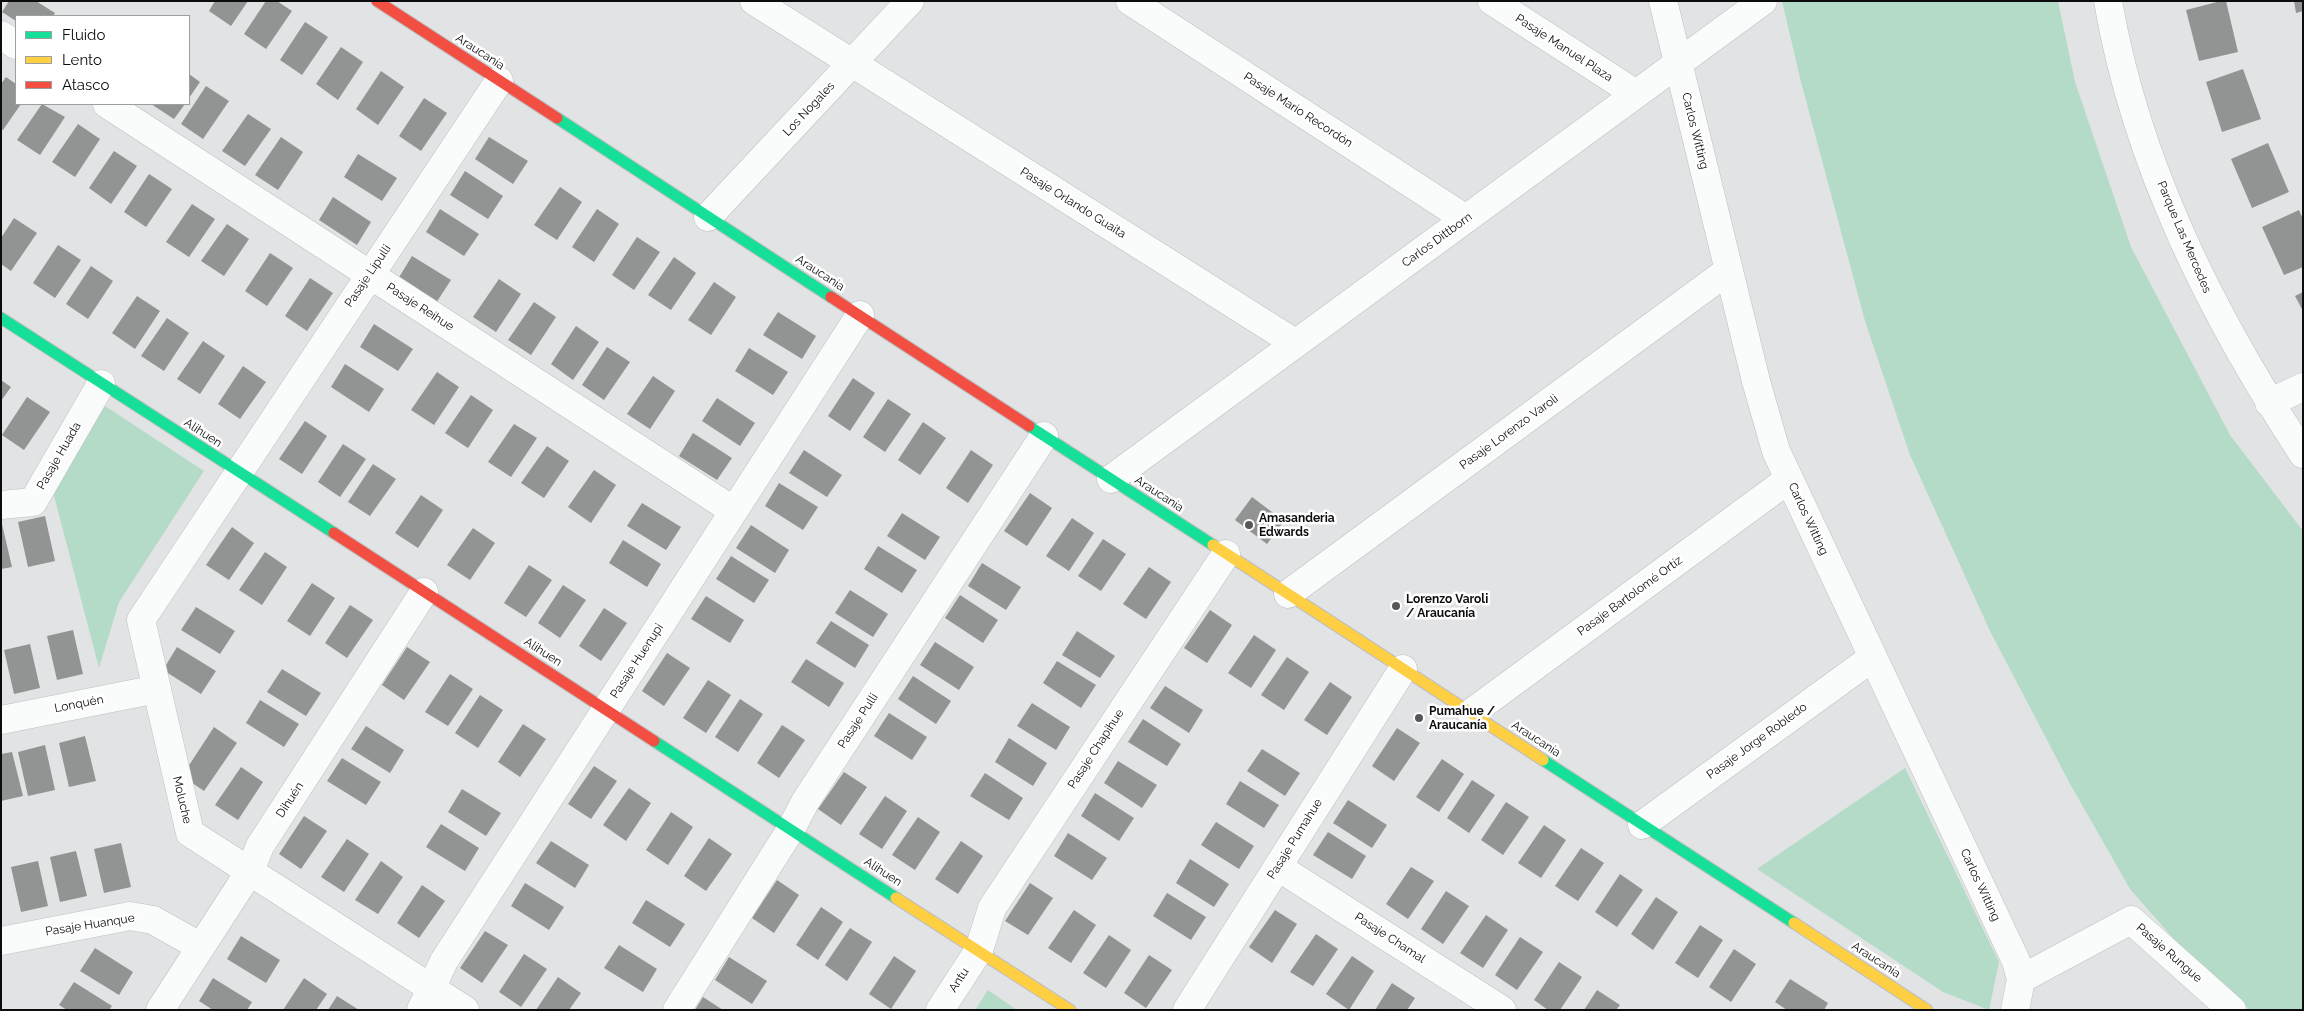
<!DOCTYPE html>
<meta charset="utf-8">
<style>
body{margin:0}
#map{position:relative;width:2304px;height:1011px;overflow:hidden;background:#e1e3e5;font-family:Raleway,sans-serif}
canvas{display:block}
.frame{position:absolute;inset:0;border:2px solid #0c0c0e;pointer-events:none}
.legend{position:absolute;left:15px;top:15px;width:175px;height:90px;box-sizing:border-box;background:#fff;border:1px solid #9e9e9f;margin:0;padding:6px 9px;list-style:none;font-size:15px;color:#0c0c0e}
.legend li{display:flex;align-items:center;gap:10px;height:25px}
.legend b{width:25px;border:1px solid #9e9e9f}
</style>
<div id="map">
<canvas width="2304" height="1011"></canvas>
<div class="frame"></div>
<ul class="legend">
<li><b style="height:6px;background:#16e098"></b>Fluido</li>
<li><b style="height:6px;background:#ffcf43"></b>Lento</li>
<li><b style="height:6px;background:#f24e42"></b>Atasco</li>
</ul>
</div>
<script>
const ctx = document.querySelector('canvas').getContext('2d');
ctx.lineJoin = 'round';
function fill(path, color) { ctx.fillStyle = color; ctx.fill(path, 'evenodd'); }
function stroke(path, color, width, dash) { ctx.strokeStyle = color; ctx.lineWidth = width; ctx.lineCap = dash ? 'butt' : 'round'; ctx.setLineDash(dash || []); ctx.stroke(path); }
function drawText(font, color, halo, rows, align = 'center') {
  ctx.font = font + ' Raleway,sans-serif'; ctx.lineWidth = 5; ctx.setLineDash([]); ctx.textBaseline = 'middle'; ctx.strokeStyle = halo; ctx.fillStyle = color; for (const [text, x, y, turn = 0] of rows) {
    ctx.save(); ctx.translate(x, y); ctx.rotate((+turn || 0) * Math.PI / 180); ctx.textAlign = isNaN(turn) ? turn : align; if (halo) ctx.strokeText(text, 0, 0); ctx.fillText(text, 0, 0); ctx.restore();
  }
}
const green = new Path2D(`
 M1782 1H2058L2075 82 2131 247 2230 435 2303 531V1010H2250L2195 963 2130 889 2069 782 1990 631 1910 455 1865 321 1801 82Z
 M105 406 204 471 119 602 99 668 52 488Z
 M1905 768 1999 962 1989 1010 1943 992 1757 869Z
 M988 990 1017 1010H975Z`);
const building = new Path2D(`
 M9 1H36L55 13 53 16H16V21L2 12Z
 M215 1H248L231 26 209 11Z
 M266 1H277L292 11 266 49 244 34Z
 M2221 1H2226L2238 52 2199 61 2186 10Z
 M2294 1H2303V11L2296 13Z
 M305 22 328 37 302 75 280 60Z
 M341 47 363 62 338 100 316 84Z
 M2243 69 2261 119 2222 132 2206 82Z
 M381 71 404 87 378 125 356 109Z
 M189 74 200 82 189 98Z
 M6 77 16 84V104H21L3 130 1 128V84Z
 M206 86 229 101 203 139 181 124Z
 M424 98 447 113 421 151 399 136Z
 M42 104 65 117 40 155 17 140Z
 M151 104H185L174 119Z
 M248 114 271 129 245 166 222 151Z
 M78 124 100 139 75 177 52 162Z
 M281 137 303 152 278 190 255 175Z
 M489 137 528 161 513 184 475 159Z
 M2268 143 2289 192 2252 208 2231 159Z
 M114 151 137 166 111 204 89 188Z
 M358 154 397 178 382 201 344 177Z
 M465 171 503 196 488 219 450 195Z
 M149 174 172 189 146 227 124 212Z
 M560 187 582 202 557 240 534 225Z
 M333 197 371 222 357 245 319 220Z
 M192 204 215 219 189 257 166 242Z
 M440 209 479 234 464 256 426 232Z
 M597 209 619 224 594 262 572 247Z
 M2299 210 2303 219V267L2284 275 2262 227Z
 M14 218 37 233 11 271 1 264V238Z
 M227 224 249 239 224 276 201 261Z
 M637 237 660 252 634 290 612 275Z
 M58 245 81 260 55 298 33 283Z
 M270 253 293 268 267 306 245 291Z
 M412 256 451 280 436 303 398 279Z
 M674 257 696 273 671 310 648 295Z
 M91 266 113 281 88 319 66 304Z
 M310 278 333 293 307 331 285 316Z
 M499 279 521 294 496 332 473 317Z
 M714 282 736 297 711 335 688 320Z
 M2303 292V311L2295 296Z
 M137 296 160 311 135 349 112 333Z
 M534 302 556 317 531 355 508 340Z
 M778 312 816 336 802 359 763 335Z
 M167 318 189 333 164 371 141 356Z
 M374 324 413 349 398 371 360 347Z
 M576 326 599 342 573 380 551 364Z
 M203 341 225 356 200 394 177 379Z
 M607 347 630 362 604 400 582 385Z
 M749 348 788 372 773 395 735 371Z
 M345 364 384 389 369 412 331 387Z
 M243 366 266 382 240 419 218 404Z
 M437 372 459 387 434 425 411 410Z
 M653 376 675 391 650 429 627 414Z
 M853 378 875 393 850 431 828 416Z
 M1 380 11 387 1 401Z
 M471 395 493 410 468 448 445 433Z
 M27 397 50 412 24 450 2 435Z
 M717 398 755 423 740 446 702 421Z
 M888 399 911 414 885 452 863 437Z
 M305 421 327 436 302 474 279 459Z
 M923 422 946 438 920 475 898 460Z
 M514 424 537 438 511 477 488 462Z
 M693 433 732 458 717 480 679 456Z
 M343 444 366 459 340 497 318 482Z
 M547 446 569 461 544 498 521 483Z
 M804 450 842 475 827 497 789 473Z
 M971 450 993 465 968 503 946 488Z
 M373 464 396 479 370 516 348 502Z
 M594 470 616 485 591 523 568 507Z
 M779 483 818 507 803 530 765 506Z
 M1030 493 1052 508 1027 546 1004 531Z
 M421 495 443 510 418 548 395 533Z
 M1252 497 1284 521 1267 544 1235 520Z
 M642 503 681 527 666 550 627 526Z
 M902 513 940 537 925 560 887 536Z
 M45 516 55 561 28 567 18 522Z
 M1072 518 1094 533 1069 571 1046 556Z
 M1 520 12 567 1 569Z
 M751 525 789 550 775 573 736 548Z
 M232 527 254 543 229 580 206 565Z
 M473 528 495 543 470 580 447 565Z
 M1103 539 1126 554 1101 591 1078 576Z
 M623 540 661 564 647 587 609 563Z
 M878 546 917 570 902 593 864 569Z
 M265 552 287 567 262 605 239 590Z
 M731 556 769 580 754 603 716 579Z
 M982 563 1021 587 1006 610 968 586Z
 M529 565 552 580 526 617 504 603Z
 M1149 567 1171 582 1146 619 1123 604Z
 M312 583 335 598 310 636 287 621Z
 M563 585 586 600 560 638 538 623Z
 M850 590 888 614 873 637 835 613Z
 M960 595 998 620 983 643 945 618Z
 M706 596 744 620 730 643 691 619Z
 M350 605 373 620 347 658 325 643Z
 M196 607 235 631 220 654 181 630Z
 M604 608 627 623 601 661 579 646Z
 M1210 610 1232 625 1207 663 1184 648Z
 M831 621 869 645 855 668 816 643Z
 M73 630 83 674 57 680 47 636Z
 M1077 631 1115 656 1100 678 1062 655Z
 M1254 635 1276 650 1251 688 1228 673Z
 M935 642 974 667 959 690 920 665Z
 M30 644 40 688 14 694 4 650Z
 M177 647 216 671 201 694 163 670Z
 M407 647 430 662 404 700 382 685Z
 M667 653 690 668 664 706 642 691Z
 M1287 657 1309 672 1284 710 1261 695Z
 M806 659 844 683 829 707 791 682Z
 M1057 661 1096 685 1081 708 1043 683Z
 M282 669 321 693 306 716 267 692Z
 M450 674 473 689 448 726 425 712Z
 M913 676 951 701 936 724 898 699Z
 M708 680 731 695 706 733 683 718Z
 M1330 682 1352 697 1327 735 1304 720Z
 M1165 686 1203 710 1189 733 1150 708Z
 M480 695 503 710 478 748 455 733Z
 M740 699 763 714 738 752 715 737Z
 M260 700 299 724 284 747 246 723Z
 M1032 703 1070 727 1056 750 1017 726Z
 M889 713 927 737 912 760 874 736Z
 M1143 719 1181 744 1167 766 1128 742Z
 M523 724 546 739 520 777 498 762Z
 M782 725 805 740 779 778 757 763Z
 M366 726 404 750 390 773 351 749Z
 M214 727 237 743 204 791 182 776Z
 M1397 728 1420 743 1394 781 1372 766Z
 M85 736 96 781 69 787 59 743Z
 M1009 738 1047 763 1033 786 995 762Z
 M45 745 55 790 28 796 18 752Z
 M1262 749 1300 773 1285 796 1247 771Z
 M12 752 23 796 1 801V754Z
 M342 758 381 782 366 805 327 781Z
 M1442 759 1464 774 1439 812 1416 797Z
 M1118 761 1157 785 1142 808 1104 783Z
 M594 766 617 781 591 819 568 804Z
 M241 767 263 782 238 820 215 805Z
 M844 772 867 787 841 825 818 809Z
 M985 773 1023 798 1009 820 970 796Z
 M1472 780 1495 795 1469 833 1447 818Z
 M1240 781 1279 805 1264 828 1226 804Z
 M629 788 651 803 626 841 603 825Z
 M462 789 501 813 486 836 448 812Z
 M1095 793 1134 818 1119 841 1081 816Z
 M885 796 907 811 882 849 859 834Z
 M1348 800 1387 825 1372 848 1333 823Z
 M1506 802 1529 817 1503 855 1481 840Z
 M671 812 693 827 668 865 646 850Z
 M304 816 327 831 301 869 279 854Z
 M918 817 940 832 915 870 892 855Z
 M1216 822 1254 846 1239 869 1201 845Z
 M441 824 479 848 465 871 426 847Z
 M1544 825 1566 840 1541 878 1518 863Z
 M1328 832 1366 856 1352 879 1313 855Z
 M1068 833 1107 858 1092 880 1054 856Z
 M709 838 732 854 706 891 684 876Z
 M347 839 369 854 344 892 321 877Z
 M551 841 589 865 575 888 536 863Z
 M961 841 983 856 958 894 935 879Z
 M121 843 131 887 104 893 94 849Z
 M1581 848 1604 863 1578 901 1555 886Z
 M76 851 87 896 60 902 50 857Z
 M1190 859 1229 884 1214 907 1176 883Z
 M38 861 48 906 21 912 11 867Z
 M381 861 403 877 378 914 355 900Z
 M1411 867 1434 881 1408 919 1386 904Z
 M1620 874 1643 890 1617 927 1595 912Z
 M777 880 799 895 774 933 752 918Z
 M525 883 564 907 549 930 511 906Z
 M1030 883 1053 898 1028 935 1005 921Z
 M422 885 445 901 419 938 397 923Z
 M1446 891 1469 906 1443 944 1421 929Z
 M1167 893 1206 917 1191 940 1153 916Z
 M1656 897 1678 912 1653 950 1631 934Z
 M646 900 685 924 670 947 632 923Z
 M821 907 843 922 818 960 796 945Z
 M1074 910 1096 925 1071 963 1048 948Z
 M1275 910 1297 924 1272 963 1249 947Z
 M1486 915 1508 930 1483 968 1460 953Z
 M1700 925 1723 940 1698 978 1675 963Z
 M850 928 872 942 847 981 825 965Z
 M485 931 508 945 482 983 460 968Z
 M1316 934 1338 949 1313 986 1290 972Z
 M1109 935 1131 950 1106 988 1083 973Z
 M241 936 280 960 266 983 227 959Z
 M1520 937 1543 952 1517 990 1495 975Z
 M619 945 657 969 643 992 604 968Z
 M95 948 133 972 119 995 80 971Z
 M1734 949 1756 964 1731 1002 1709 987Z
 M524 954 547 969 521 1007 499 992Z
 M1149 955 1172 970 1146 1008 1124 993Z
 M894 956 916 971 891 1009 869 994Z
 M1352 956 1374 971 1349 1010 1326 994Z
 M729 957 767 981 752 1004 715 980Z
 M1559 962 1582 977 1560 1010H1548L1534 1000Z
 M558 977 581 993 569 1010H536Z
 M213 978 252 1002 247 1010H213L199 1001Z
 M304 978 327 994 316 1010H283Z
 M1790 979 1828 1003 1824 1010H1787L1775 1002Z
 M74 982 112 1006 109 1010H67L59 1005Z
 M1392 983 1415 998 1407 1010H1375Z
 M1597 990 1620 1005 1616 1010H1584Z
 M337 996 359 1010H328Z
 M703 997 723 1010H695Z`);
const street = new Path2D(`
 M754 1 1295 343
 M1130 1 1466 219
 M1492 1 1636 94
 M1663 1 1756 381 1776 451 2016 961 2021 979 2015 1010
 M2108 1C2136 165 2213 317 2303 454
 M1 35 16 45
 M107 104 734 511
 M708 217 910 1
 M2269 403 2303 387
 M1111 479 1763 1
 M1 505 33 502 101 384
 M1288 594 1729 270
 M1471 713 1789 479
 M1 720 157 689
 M1642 825 1872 658
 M1278 867 1502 1010
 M1 941 130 916 153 920 201 947
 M2021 979 2131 920 2232 1010
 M160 1010 250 871 260 846 424 592
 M421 1010 444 961 860 315
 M465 1010 190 833 141 620 499 81
 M677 1010 791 829 805 802 1044 436
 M940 1010 979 950 992 908 1226 554
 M1187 1010 1403 669`);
const fast = new Path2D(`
 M557 118 831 297
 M1 318 334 533
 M1029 426 1213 545
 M654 741 896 898
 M1543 760 1794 923`);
const slow = new Path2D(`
 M1213 545 1543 760
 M896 898 1070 1010
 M1794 923 1927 1010`);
const jam = new Path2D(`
 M377 1 557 118
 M831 297 1029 426
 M334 533 654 741`);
const markers = [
 [1249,525,5,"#575759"],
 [1396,606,5,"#575759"],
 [1419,718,5,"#575759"]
];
const streetNames = [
 ["Pasaje Manuel Plaza",1564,48,33],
 ["Araucanía",480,52,33],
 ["Los Nogales",809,109,-47],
 ["Pasaje Mario Recordón",1298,110,33],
 ["Carlos Witting",1695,131,76],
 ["Pasaje Orlando Guaita",1073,203,32],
 ["Parque Las Mercedes",2184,237,67],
 ["Carlos Dittborn",1437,240,-36],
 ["Araucanía",820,273,33],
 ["Pasaje Lipulli",368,276,-56],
 ["Pasaje Reihue",420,307,33],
 ["Pasaje Lorenzo Varoli",1509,432,-36],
 ["Alihuen",203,433,33],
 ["Pasaje Huada",59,456,-60],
 ["Araucanía",1159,494,33],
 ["Carlos Witting",1808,519,65],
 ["Pasaje Bartolomé Ortíz",1630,596,-36],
 ["Alihuen",543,652,33],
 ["Pasaje Huenupi",637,661,-57],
 ["Lonquén",79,704,-11],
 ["Pasaje Pulli",858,721,-57],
 ["Araucanía",1536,739,33],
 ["Pasaje Jorge Robledo",1757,741,-36],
 ["Pasaje Chapihue",1096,749,-57],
 ["Moluche",182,800,77],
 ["Dihuén",290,800,-57],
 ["Pasaje Pumahue",1295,839,-58],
 ["Alihuen",883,872,33],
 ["Carlos Witting",1980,885,65],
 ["Pasaje Huanque",90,925,-9],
 ["Pasaje Chamal",1390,938,33],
 ["Pasaje Rungue",2169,953,41],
 ["Araucanía",1876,960,33],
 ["Antu",959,980,-57]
];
const poiNames = [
 ["Amasanderia",1259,518],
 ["Edwards",1259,532],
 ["Lorenzo Varoli",1406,599],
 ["/ Araucanía",1406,613],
 ["Pumahue /",1429,711],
 ["Araucanía",1429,725]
];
fill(green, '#b4dbc8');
fill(building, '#929393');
stroke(street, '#bebfc1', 29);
stroke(fast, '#bebfc1', 13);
stroke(slow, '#bebfc1', 13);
stroke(jam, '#bebfc1', 13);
stroke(street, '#fafbfb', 28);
stroke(fast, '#16e098', 11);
stroke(slow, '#ffcf43', 11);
stroke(jam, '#f24e42', 11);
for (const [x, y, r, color] of markers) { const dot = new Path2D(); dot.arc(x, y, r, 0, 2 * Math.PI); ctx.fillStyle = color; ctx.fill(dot); stroke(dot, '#fff', 2); }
drawText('12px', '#0c0c0e', '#fff', streetNames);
drawText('bold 12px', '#0c0c0e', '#fff', poiNames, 'left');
</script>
